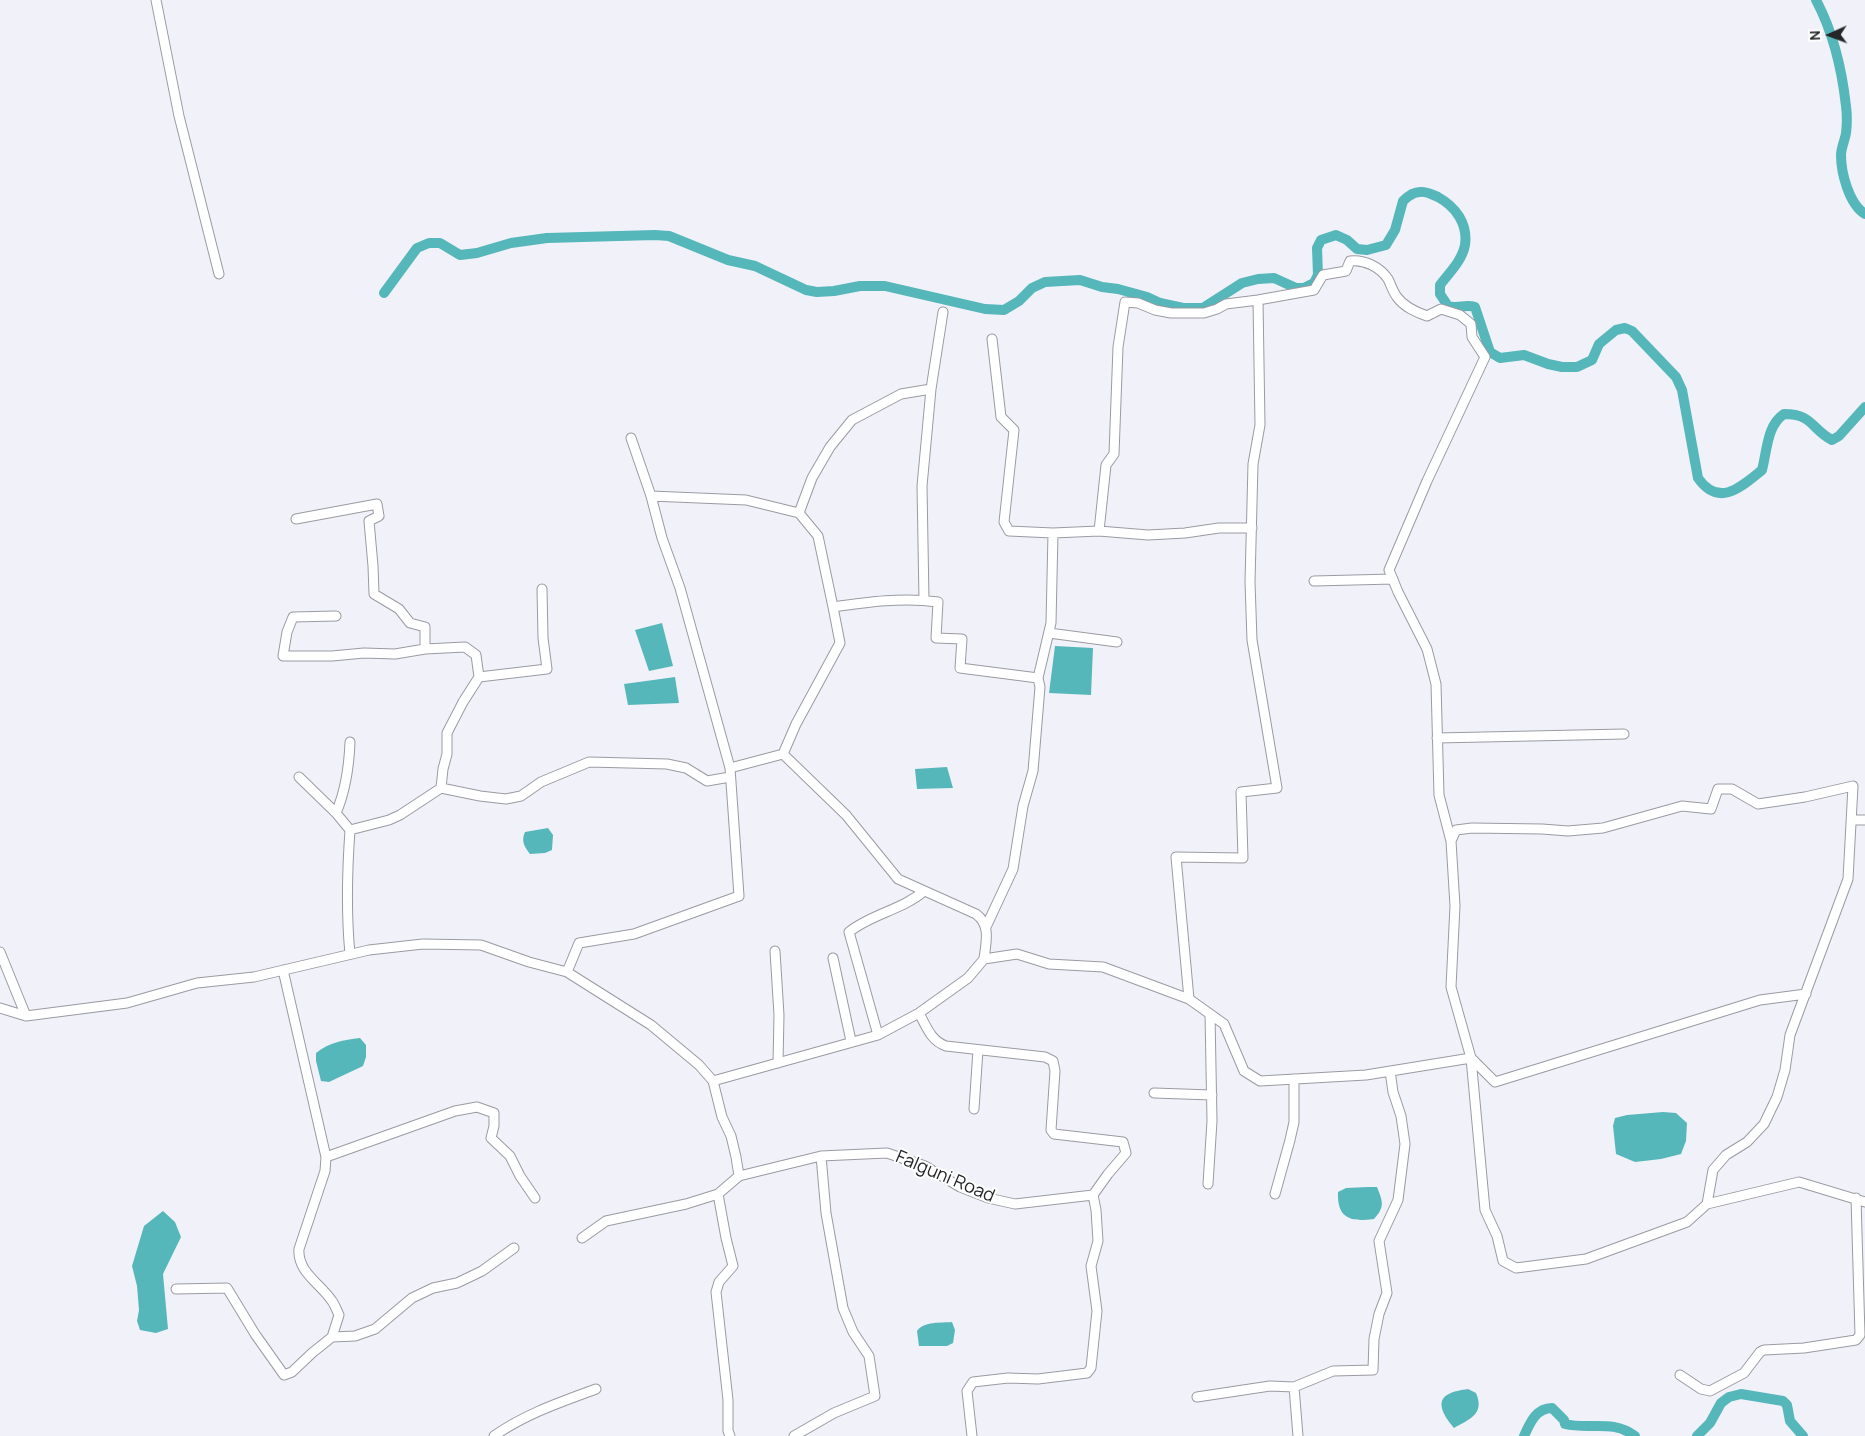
<!DOCTYPE html>
<style>
body{margin:0}
#map{position:relative;width:1865px;height:1436px;overflow:hidden;background:#f1f2f9;font-family:Manrope,sans-serif}
canvas{display:block}
.north{position:absolute;left:1805px;top:10px;width:50px;height:50px;-webkit-text-stroke:4px #fff;paint-order:stroke;rotate:268deg;font-size:14px;font-weight:700;line-height:20px;text-align:center;color:#252628}
.north::after{content:'';display:block;margin:auto;width:18px;height:22px;background:#252628;clip-path:polygon(50% 0,100% 100%,50% 72%,0 100%)}
</style>
<div id="map">
<canvas width="1865" height="1436"></canvas>
<div class="north">N</div>
</div>
<script>
const ctx = document.querySelector('canvas').getContext('2d');
ctx.lineJoin = 'round';
function fill(path, color) { ctx.fillStyle = color; ctx.fill(path, 'evenodd'); }
function stroke(path, color, width, dash) { ctx.strokeStyle = color; ctx.lineWidth = width; ctx.lineCap = dash ? 'butt' : 'round'; ctx.setLineDash(dash || []); ctx.stroke(path); }
function drawText(font, color, halo, rows, align = 'center') {
  ctx.font = font + ' Manrope,sans-serif'; ctx.lineWidth = 4; ctx.setLineDash([]); ctx.textBaseline = 'middle'; ctx.strokeStyle = halo; ctx.fillStyle = color; for (const [text, x, y, turn = 0] of rows) {
    ctx.save(); ctx.translate(x, y); ctx.rotate((+turn || 0) * Math.PI / 180); ctx.textAlign = isNaN(turn) ? turn : align; if (halo) ctx.strokeText(text, 0, 0); ctx.fillText(text, 0, 0); ctx.restore();
  }
}
const water = new Path2D(`
 M662 623 673 666 649 671 635 630Z
 M1055 646 1093 648 1091 695 1049 693Z
 M675 677 679 703 628 705 624 684Z
 M947 767 953 788 917 789 915 769Z
 M548 828 553 835 552 850 545 853 530 854C524 846 521 841 525 832Z
 M360 1038 366 1045V1057L363 1066 329 1082 321 1081 316 1061V1053C330 1042 343 1040 360 1038Z
 M1663 1112 1676 1113 1687 1123 1686 1141 1681 1154 1661 1159 1635 1162 1616 1154 1613 1126 1615 1118 1627 1115Z
 M1368 1187H1377C1383 1202 1385 1207 1374 1219 1351 1222 1337 1219 1338 1192L1346 1188Z
 M163 1211 175 1222 181 1237 163 1274 168 1329 156 1333 140 1330 137 1321 139 1310 137 1286 132 1266 144 1226Z
 M952 1322 955 1330 953 1343 947 1346H919L917 1331C924 1321 941 1323 952 1322Z
 M1468 1389 1476 1393C1485 1414 1470 1419 1454 1428 1447 1420 1434 1403 1447 1395 1453 1391 1462 1390 1468 1389Z`);
const canal = new Path2D(`
 M1816 0C1833 32 1842 70 1846 106 1847 114 1847 125 1846 133 1845 140 1841 148 1841 155 1841 173 1849 204 1865 214
 M384 293 417 248 429 243H440L460 255 477 253 511 243 547 238 655 235 669 236 728 260 755 266 806 290 817 292 834 291 860 286H885L985 309 1004 310 1019 301 1032 288 1045 282 1080 280 1102 287 1118 289 1147 297 1160 303 1183 308H1203L1242 283 1258 279 1274 278 1296 288H1304L1314 283 1318 275 1317 248 1321 240 1336 235 1347 240 1357 249 1367 250 1386 245 1395 230 1403 201C1407 197 1414 192 1420 192 1426 191 1433 195 1438 197 1456 207 1468 224 1465 245 1462 261 1449 273 1440 285V294L1448 306C1457 309 1466 304 1475 307L1490 352 1500 358 1524 355 1548 364 1562 367H1577L1592 360 1599 344 1616 330 1625 328 1632 331 1676 377 1682 390 1698 478C1719 508 1741 487 1762 470 1767 451 1767 425 1784 414 1813 414 1811 429 1832 440L1839 436 1865 407
 M1524 1436C1530 1423 1536 1408 1552 1408L1564 1420 1565 1424C1590 1430 1612 1419 1635 1436
 M1697 1436 1710 1423 1721 1403 1729 1397 1741 1394 1783 1401 1787 1405 1790 1421 1803 1436`);
const minor = new Path2D(`
 M156 0 179 116 219 274
 M992 339 1001 417 1014 430 1004 522 1009 531 1053 533
 M651 496 746 500 799 513 818 536 833 607C868 602 903 597 938 602L936 638 962 639 960 668 1038 678
 M799 513 812 478 830 447 852 420 901 394 931 389
 M296 519 377 504 379 516 369 521 373 566 374 594 399 609 410 623 425 627V649L465 647 476 655 479 677
 M1099 531 1148 535 1185 533 1219 528H1252
 M1314 581 1393 579
 M924 600 922 486 931 389 943 312
 M336 616 293 617 287 632 283 656H332L364 653 395 654 425 649
 M1049 633 1117 642
 M1437 738 1624 734
 M783 754 796 724 840 643 833 607
 M730 768 783 754 846 815 898 879 976 914C991 925 986 942 984 959
 M299 777 336 813 350 830C347 872 346 913 350 954
 M441 788 443 769 447 754V733L463 702 479 677 547 669 543 638 542 589
 M336 813C346 790 349 767 350 742
 M1852 820H1865
 M350 830 389 820 400 815 441 788 480 796 506 799 521 796 541 782 589 762 667 764 686 768 707 781 730 777
 M1451 841 1456 830 1472 828 1542 829 1568 831 1603 828 1682 806 1711 809 1718 789H1732L1758 804 1805 797 1853 786 1848 879 1790 1035 1785 1070 1777 1097 1764 1124 1747 1142 1726 1155 1713 1170 1707 1204
 M986 927 1013 869 1023 806 1033 771 1040 687 1038 678 1051 623 1053 533 1099 531 1106 465 1114 454 1118 347 1125 302 1138 303 1155 310 1171 313H1204L1217 309 1226 304 1258 300 1314 290 1323 275 1346 271 1350 261C1364 259 1380 267 1388 279 1391 285 1393 292 1397 297 1404 307 1416 312 1427 316L1441 309 1460 315 1471 324 1472 337 1485 357 1427 481 1389 570 1398 592 1427 649 1436 684 1439 795 1451 841 1455 906 1451 987 1471 1058 1495 1082 1760 1000 1806 994
 M775 951 779 1015 778 1063
 M0 952 26 1016
 M833 958 851 1041
 M567 972 579 943 634 934 739 896 730 768 680 588 662 538 651 496 631 438
 M1189 999 1176 857 1243 858 1241 792 1277 788 1252 640 1250 582 1253 464 1260 425 1258 300
 M0 1008 26 1016 127 1003 197 983 254 977 369 950 423 944 481 945 529 962 567 972 651 1025 699 1065 713 1081 878 1035 919 1013 968 978 984 959 1017 954 1049 964 1103 967 1189 999 1224 1024 1244 1071 1260 1081 1366 1075 1471 1058 1485 1210 1497 1236 1503 1261 1516 1268 1586 1259 1687 1222 1707 1204 1799 1182 1865 1202
 M919 1013C926 1026 931 1041 946 1046L1045 1057 1053 1061 1055 1071 1051 1130 1054 1134 1123 1142 1126 1153 1108 1174 1093 1195 1096 1210 1098 1241 1091 1266 1097 1311 1091 1368 1087 1373 1038 1379 1008 1378 973 1382 967 1391 972 1436
 M878 1035 849 932C871 914 902 910 924 891
 M713 1081 722 1117 731 1136 736 1157 739 1176 718 1194 726 1238 733 1266 719 1282 716 1292 728 1400V1431L730 1436
 M1154 1093 1212 1095
 M974 1109 978 1050
 M326 1157 455 1111 477 1107 494 1113V1126L491 1138 510 1156 520 1176 535 1198
 M739 1176 821 1156 887 1153 925 1166 960 1187 988 1198 1015 1204 1093 1195
 M1208 1184 1212 1121 1210 1014
 M1275 1194 1290 1140 1294 1122V1079
 M582 1238 606 1221 686 1204 718 1194
 M176 1289 227 1288 255 1334 284 1375 292 1372 312 1353 332 1337 339 1315C337 1311 335 1305 332 1301 321 1284 297 1272 299 1249L325 1171 326 1157 283 970
 M332 1337 355 1336 375 1329 412 1298 433 1288 457 1283 482 1271 514 1248
 M1680 1375 1701 1389 1710 1391 1744 1373 1760 1352 1764 1350 1804 1348 1856 1340 1860 1335 1856 1198
 M1197 1397 1270 1386 1294 1387
 M494 1436C525 1414 561 1402 596 1389
 M794 1436 834 1413 875 1396 869 1356 853 1332 843 1308 826 1213 821 1156
 M1298 1436 1294 1387 1333 1371 1373 1370 1374 1339 1379 1314 1387 1293 1379 1241 1398 1200 1405 1144 1401 1116 1393 1092 1390 1071`);
const streetNames = [
 ["Falguni Road",945,1177,23]
];
fill(water, '#56b7ba');
stroke(canal, '#56b7ba', 10);
stroke(minor, '#9a9ba2', 11);
stroke(minor, '#fff', 9);
drawText('18px', '#252628', '#fff', streetNames);
</script>
